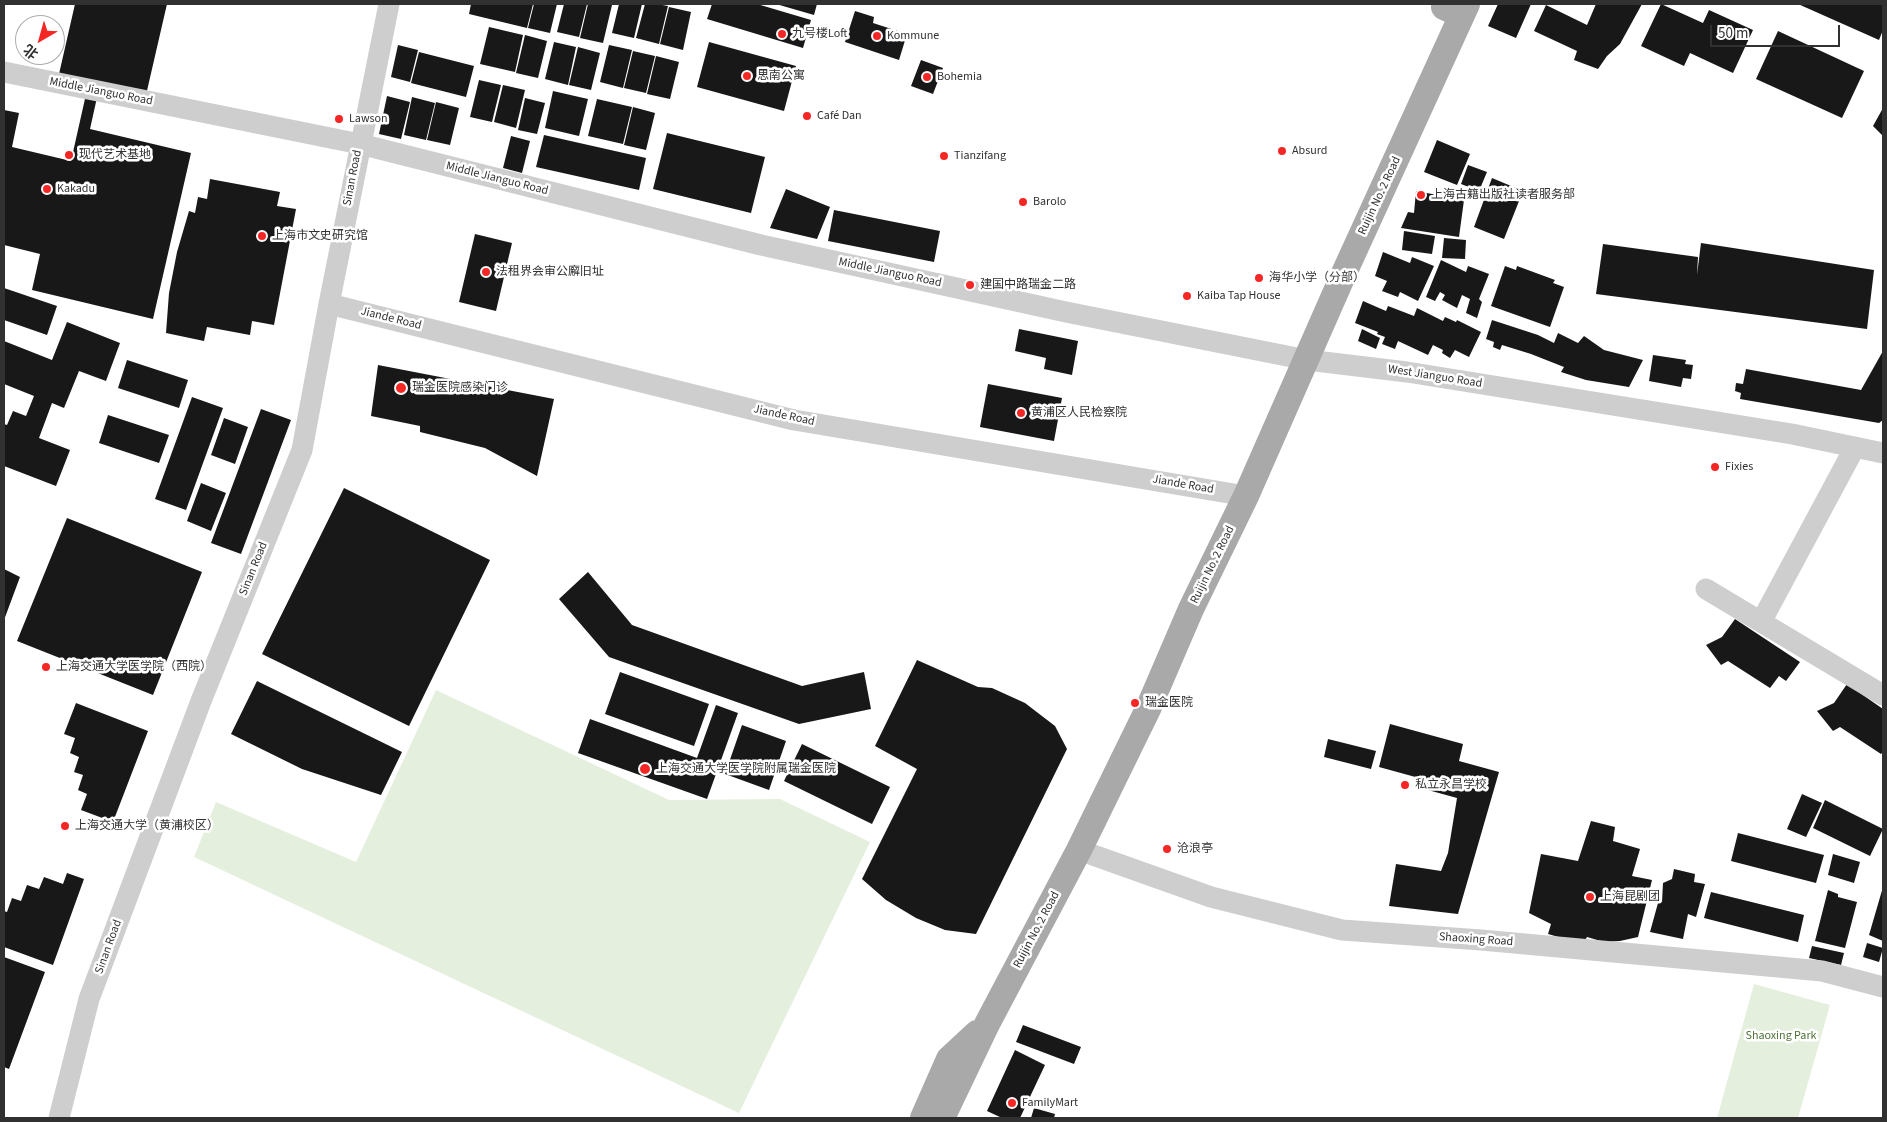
<!DOCTYPE html>
<meta charset="utf-8">
<style>
body{margin:0}
#map{position:relative;width:1887px;height:1122px;overflow:hidden;background:#fff;font-family:"Source Sans 3","Noto Sans SC",sans-serif}
canvas{display:block}
.frame{position:absolute;inset:0;border:5px solid #313131;pointer-events:none}
.north{position:absolute;left:15px;top:15px;width:50px;height:50px;box-sizing:border-box;background:#fff;border:1px solid #adadad;border-radius:50%;rotate:218deg;font-size:14px;font-weight:700;line-height:20px;text-align:center;color:#313131}
.north::after{content:'';display:block;margin:auto;width:18px;height:22px;background:#f52725;clip-path:polygon(50% 0,100% 100%,50% 72%,0 100%)}
.scale{position:absolute;left:1710px;top:25px;width:130px;height:22px;box-sizing:border-box;border:2px solid #313131;border-top:0;padding-left:6px;font-size:15px;line-height:18px;white-space:nowrap;color:#313131;-webkit-text-stroke:4px #fff;paint-order:stroke}
</style>
<div id="map">
<canvas width="1887" height="1122"></canvas>
<div class="frame"></div>
<div class="north">北</div>
<div class="scale">50 m</div>
</div>
<script>
const ctx = document.querySelector('canvas').getContext('2d');
ctx.lineJoin = 'round';
function fill(path, color) { ctx.fillStyle = color; ctx.fill(path, 'evenodd'); }
function stroke(path, color, width, dash) { ctx.strokeStyle = color; ctx.lineWidth = width; ctx.lineCap = dash ? 'butt' : 'round'; ctx.setLineDash(dash || []); ctx.stroke(path); }
function drawText(font, color, halo, rows, align = 'center') {
  ctx.font = font + ' "Source Sans 3","Noto Sans SC",sans-serif'; ctx.lineWidth = 5; ctx.setLineDash([]); ctx.textBaseline = 'middle'; ctx.strokeStyle = halo; ctx.fillStyle = color; for (const [text, x, y, turn = 0] of rows) {
    ctx.save(); ctx.translate(x, y); ctx.rotate((+turn || 0) * Math.PI / 180); ctx.textAlign = isNaN(turn) ? turn : align; if (halo) ctx.strokeText(text, 0, 0); ctx.fillText(text, 0, 0); ctx.restore();
  }
}
const green = new Path2D(`
 M436 690 669 800 780 799 870 842 739 1113 194 857 216 802 356 862Z
 M1754 984 1830 1005 1798 1118H1717Z`);
const building = new Path2D(`
 M75 4H167L146 95 100 84 90 129 191 153 153 319 32 290 40 254 4 245V110L19 113 12 147 71 161 89 81 59 74Z
 M471 4H533L527 28 469 14Z
 M534 4H557L550 33 528 28Z
 M564 4H587L579 37 557 32Z
 M588 4 612 5 603 43 580 38Z
 M619 4H642L634 38 612 33Z
 M645 4H657L668 6 659 44 636 38Z
 M712 4H757L811 20 803 48 707 19Z
 M776 4H817L814 15Z
 M1498 4H1531L1516 38 1488 26Z
 M1596 4H1642L1620 44 1607 56 1598 69 1574 60 1577 51 1534 31 1546 5 1587 25Z
 M1661 4 1703 23 1709 10 1753 30 1733 73 1690 53 1684 66 1641 46Z
 M1798 4H1883V30L1879 40Z
 M669 7 691 12 683 50 660 44Z
 M855 11 874 17 873 23 907 34 899 60 845 42Z
 M489 27 523 35 515 72 480 64Z
 M1778 31 1864 71 1842 118 1756 79Z
 M525 35 547 41 538 78 516 73Z
 M554 42 576 47 568 85 545 79Z
 M709 42 796 66 784 111 697 87Z
 M398 45 418 50 410 82 391 77Z
 M609 45 632 50 623 88 600 82Z
 M578 47 600 53 591 90 569 85Z
 M633 51 655 56 646 93 624 88Z
 M419 52 474 66 466 97 411 83Z
 M656 56 679 62 670 99 647 94Z
 M921 60 943 68 933 94 911 86Z
 M479 80 501 85 492 122 470 117Z
 M503 85 525 90 516 128 494 122Z
 M553 91 588 99 579 136 545 128Z
 M387 96 410 102 401 139 379 134Z
 M412 97 435 103 426 140 404 135Z
 M525 98 545 103 537 134 518 130Z
 M597 99 632 107 623 144 588 136Z
 M436 102 459 108 450 145 427 140Z
 M633 107 655 113 646 150 624 145Z
 M1883 108V136L1873 126Z
 M667 133 765 157 751 213 653 189Z
 M544 135 646 158 639 190 536 167Z
 M511 136 530 141 522 173 503 168Z
 M1437 140 1470 154 1457 185 1424 172Z
 M1468 165 1487 172 1479 191 1461 184Z
 M1492 178 1523 191 1504 239 1474 227Z
 M210 179 280 192 277 206 296 209 274 325 252 321 250 335 207 327 204 341 166 333 169 293 177 252 189 211 195 213 198 197 207 199Z
 M786 189 830 207 817 239 770 228Z
 M1416 191 1464 200 1459 237 1401 228 1408 212 1414 213Z
 M834 210 940 231 934 262 828 241Z
 M1404 231 1435 236 1432 254 1402 250Z
 M475 234 512 243 496 311 459 302Z
 M1444 238 1466 240 1465 259 1442 258Z
 M1701 243 1874 270 1867 329 1596 294 1603 244 1698 257 1697 275Z
 M1383 252 1410 263 1412 257 1434 266 1418 301 1400 292 1398 297 1382 291 1387 281 1375 276Z
 M1441 260 1466 272 1468 266 1489 274 1479 299 1482 302 1477 318 1466 313 1470 299 1462 295 1457 308 1442 300 1445 295 1440 292 1435 301 1426 297Z
 M1505 266 1516 270 1517 266 1555 280 1553 283 1564 287 1550 327 1491 306Z
 M4 288 57 306 47 335 4 320Z
 M1363 301 1386 311 1388 306 1414 316 1417 308 1443 321 1445 317 1456 322 1457 320 1481 332 1469 357 1455 350 1450 358 1442 353 1443 350 1433 345 1428 355 1398 341 1395 349 1382 344 1385 337 1377 334 1378 332 1355 323Z
 M1492 320 1538 335 1554 343 1558 333 1578 343 1584 336 1604 350 1643 360 1629 387 1586 380 1561 372 1564 367 1531 354 1502 345 1500 350 1493 347 1494 342 1486 339Z
 M67 322 120 343 106 381 79 371 64 408 52 403 39 438 70 450 56 486 4 466V424L7 425 13 411 26 416 34 396 4 384V341L52 360Z
 M1019 329 1078 341 1072 375 1044 369 1046 358 1015 351Z
 M1362 329 1380 338 1376 349 1358 341Z
 M1883 351V420L1879 423 1740 399 1741 393 1735 391 1736 383 1743 384 1746 369 1861 390Z
 M1653 355 1686 360 1685 364 1693 365 1691 379 1683 378 1681 387 1649 381Z
 M127 360 188 380 179 408 118 388Z
 M378 365 554 399 537 476 485 448 420 432V426L371 416Z
 M988 384 1062 398 1054 441 980 427Z
 M192 397 223 408 186 510 155 499Z
 M261 409 291 420 241 554 211 543Z
 M108 415 169 435 159 463 99 443Z
 M224 418 248 427 235 464 211 455Z
 M201 483 226 493 211 531 187 521Z
 M344 488 490 560 409 726 262 654Z
 M67 518 202 572 153 695 17 641Z
 M4 569 20 577 4 620Z
 M588 572 632 625 802 686 864 672 871 709 799 724 609 657 559 599Z
 M1735 619 1800 662 1786 681 1779 676 1770 688 1728 661 1721 665 1706 645 1722 637Z
 M917 660 978 687 992 688 1025 703 1055 726 1067 749 976 934 945 930 916 918 886 900 862 879 917 769 875 746Z
 M620 672 709 704 694 746 605 714Z
 M257 681 402 752 381 795 302 769 231 734Z
 M1847 684 1883 709V752L1881 754 1840 727 1833 731 1817 711 1834 703Z
 M76 703 148 731 113 822 81 810 87 794 78 790 83 775 74 772 79 757 70 753 75 738 64 734Z
 M716 705 738 713 707 799 578 753 590 719 697 758Z
 M1390 724 1463 744 1459 761 1499 772 1458 914 1389 906 1396 864 1441 871 1448 853 1457 798 1417 787 1419 778 1379 767Z
 M742 725 786 741 769 790 725 774Z
 M1328 739 1376 751 1371 769 1324 757Z
 M802 744 890 787 872 824 784 781Z
 M1802 794 1822 803 1806 837 1787 829Z
 M1825 800 1883 829 1870 856 1813 828Z
 M1591 821 1615 827 1613 841 1640 849 1632 876 1652 880 1638 937 1620 941 1604 942 1587 937 1583 944 1548 934 1551 924 1529 913 1541 854 1578 861Z
 M1738 833 1824 855 1816 883 1731 861Z
 M1833 854 1860 862 1854 883 1828 875Z
 M1674 869 1695 874 1694 882 1705 884 1696 917 1688 914 1683 939 1650 932 1658 903 1662 902 1663 883 1672 879Z
 M67 873 84 879 53 965 4 947V911L7 912 12 898 21 901 27 885 39 889 44 877 63 884Z
 M1883 887V941L1869 935Z
 M1828 890 1838 894V897L1857 902 1845 948 1815 941Z
 M1711 892 1804 915 1798 942 1704 918Z
 M1867 943 1883 948 1879 962 1863 957Z
 M1812 946 1844 953 1841 965 1809 958Z
 M4 957 45 972 9 1069 4 1067Z
 M1023 1025 1081 1047 1074 1064 1016 1042Z
 M1015 1050 1045 1065 1020 1118H1002L987 1111Z
 M1034 1108 1055 1114 1054 1118H1031Z`);
const minor = new Path2D(`
 M4 72 360 144 761 245 1066 312 1307 360 1407 372 1792 434 1883 453
 M329 304 794 420 1246 496
 M1706 589 1883 695
 M1761 622 1855 447
 M1079 850 1211 897 1342 930 1481 940 1822 971 1883 987
 M59 1118 89 999 201 701 302 450 329 304 389 4`);
const major = new Path2D(`
 M1445 4 1444 7 1462 15
 M923 1118 949 1059 977 1033
 M942 1118 987 1024 1079 850 1148 709 1191 609 1246 496 1345 271 1467 4`);
const markers = [
 [782,34,5,"#f52725"],
 [877,36,5,"#f52725"],
 [747,76,5,"#f52725"],
 [927,77,5,"#f52725"],
 [807,116,5,"#f52725"],
 [339,119,5,"#f52725"],
 [1282,151,5,"#f52725"],
 [69,155,5,"#f52725"],
 [944,156,5,"#f52725"],
 [47,189,5,"#f52725"],
 [1421,195,5,"#f52725"],
 [1023,202,5,"#f52725"],
 [262,236,5,"#f52725"],
 [486,272,5,"#f52725"],
 [1259,278,5,"#f52725"],
 [970,285,5,"#f52725"],
 [1187,296,5,"#f52725"],
 [401,388,6,"#f52725"],
 [1021,413,5,"#f52725"],
 [1715,467,5,"#f52725"],
 [46,667,5,"#f52725"],
 [1135,703,5,"#f52725"],
 [645,769,6,"#f52725"],
 [1405,785,5,"#f52725"],
 [65,826,5,"#f52725"],
 [1167,849,5,"#f52725"],
 [1590,897,5,"#f52725"],
 [1012,1103,5,"#f52725"]
];
const poiNames = [
 ["九号楼Loft",792,34],
 ["Kommune",887,36],
 ["思南公寓",757,76],
 ["Bohemia",937,77],
 ["Café Dan",817,116],
 ["Lawson",349,119],
 ["Absurd",1292,151],
 ["现代艺术基地",79,155],
 ["Tianzifang",954,156],
 ["Kakadu",57,189],
 ["上海古籍出版社读者服务部",1431,195],
 ["Barolo",1033,202],
 ["上海市文史研究馆",272,236],
 ["法租界会审公廨旧址",496,272],
 ["海华小学（分部）",1269,278],
 ["建国中路瑞金二路",980,285],
 ["Kaiba Tap House",1197,296],
 ["瑞金医院感染门诊",412,388],
 ["黄浦区人民检察院",1031,413],
 ["Fixies",1725,467],
 ["上海交通大学医学院（西院）",56,667],
 ["瑞金医院",1145,703],
 ["上海交通大学医学院附属瑞金医院",656,769],
 ["私立永昌学校",1415,785],
 ["上海交通大学（黄浦校区）",75,826],
 ["沧浪亭",1177,849],
 ["上海昆剧团",1600,897],
 ["FamilyMart",1022,1103]
];
const streetNames = [
 ["Middle Jianguo Road",101,92,11],
 ["Sinan Road",353,178,-79],
 ["Middle Jianguo Road",497,179,14],
 ["Ruijin No. 2 Road",1380,196,-65],
 ["Middle Jianguo Road",890,273,12],
 ["Jiande Road",391,319,14],
 ["West Jianguo Road",1435,377,9],
 ["Jiande Road",784,416,12],
 ["Jiande Road",1183,485,10],
 ["Ruijin No. 2 Road",1213,565,-64],
 ["Sinan Road",254,569,-68],
 ["Ruijin No. 2 Road",1037,930,-62],
 ["Shaoxing Road",1476,940,4],
 ["Sinan Road",109,947,-70]
];
const parkNames = [
 ["Shaoxing Park",1781,1036]
];
fill(green, '#e5efde');
fill(building, '#181818');
stroke(minor, '#cecece', 21);
stroke(major, '#a9a9a9', 26);
for (const [x, y, r, color] of markers) { const dot = new Path2D(); dot.arc(x, y, r, 0, 2 * Math.PI); ctx.fillStyle = color; ctx.fill(dot); stroke(dot, '#fff', 2); }
drawText('12px', '#313131', '#fff', poiNames, 'left');
drawText('12px', '#313131', '#fff', streetNames);
drawText('12px', '#4f7139', '#fff', parkNames);
</script>
